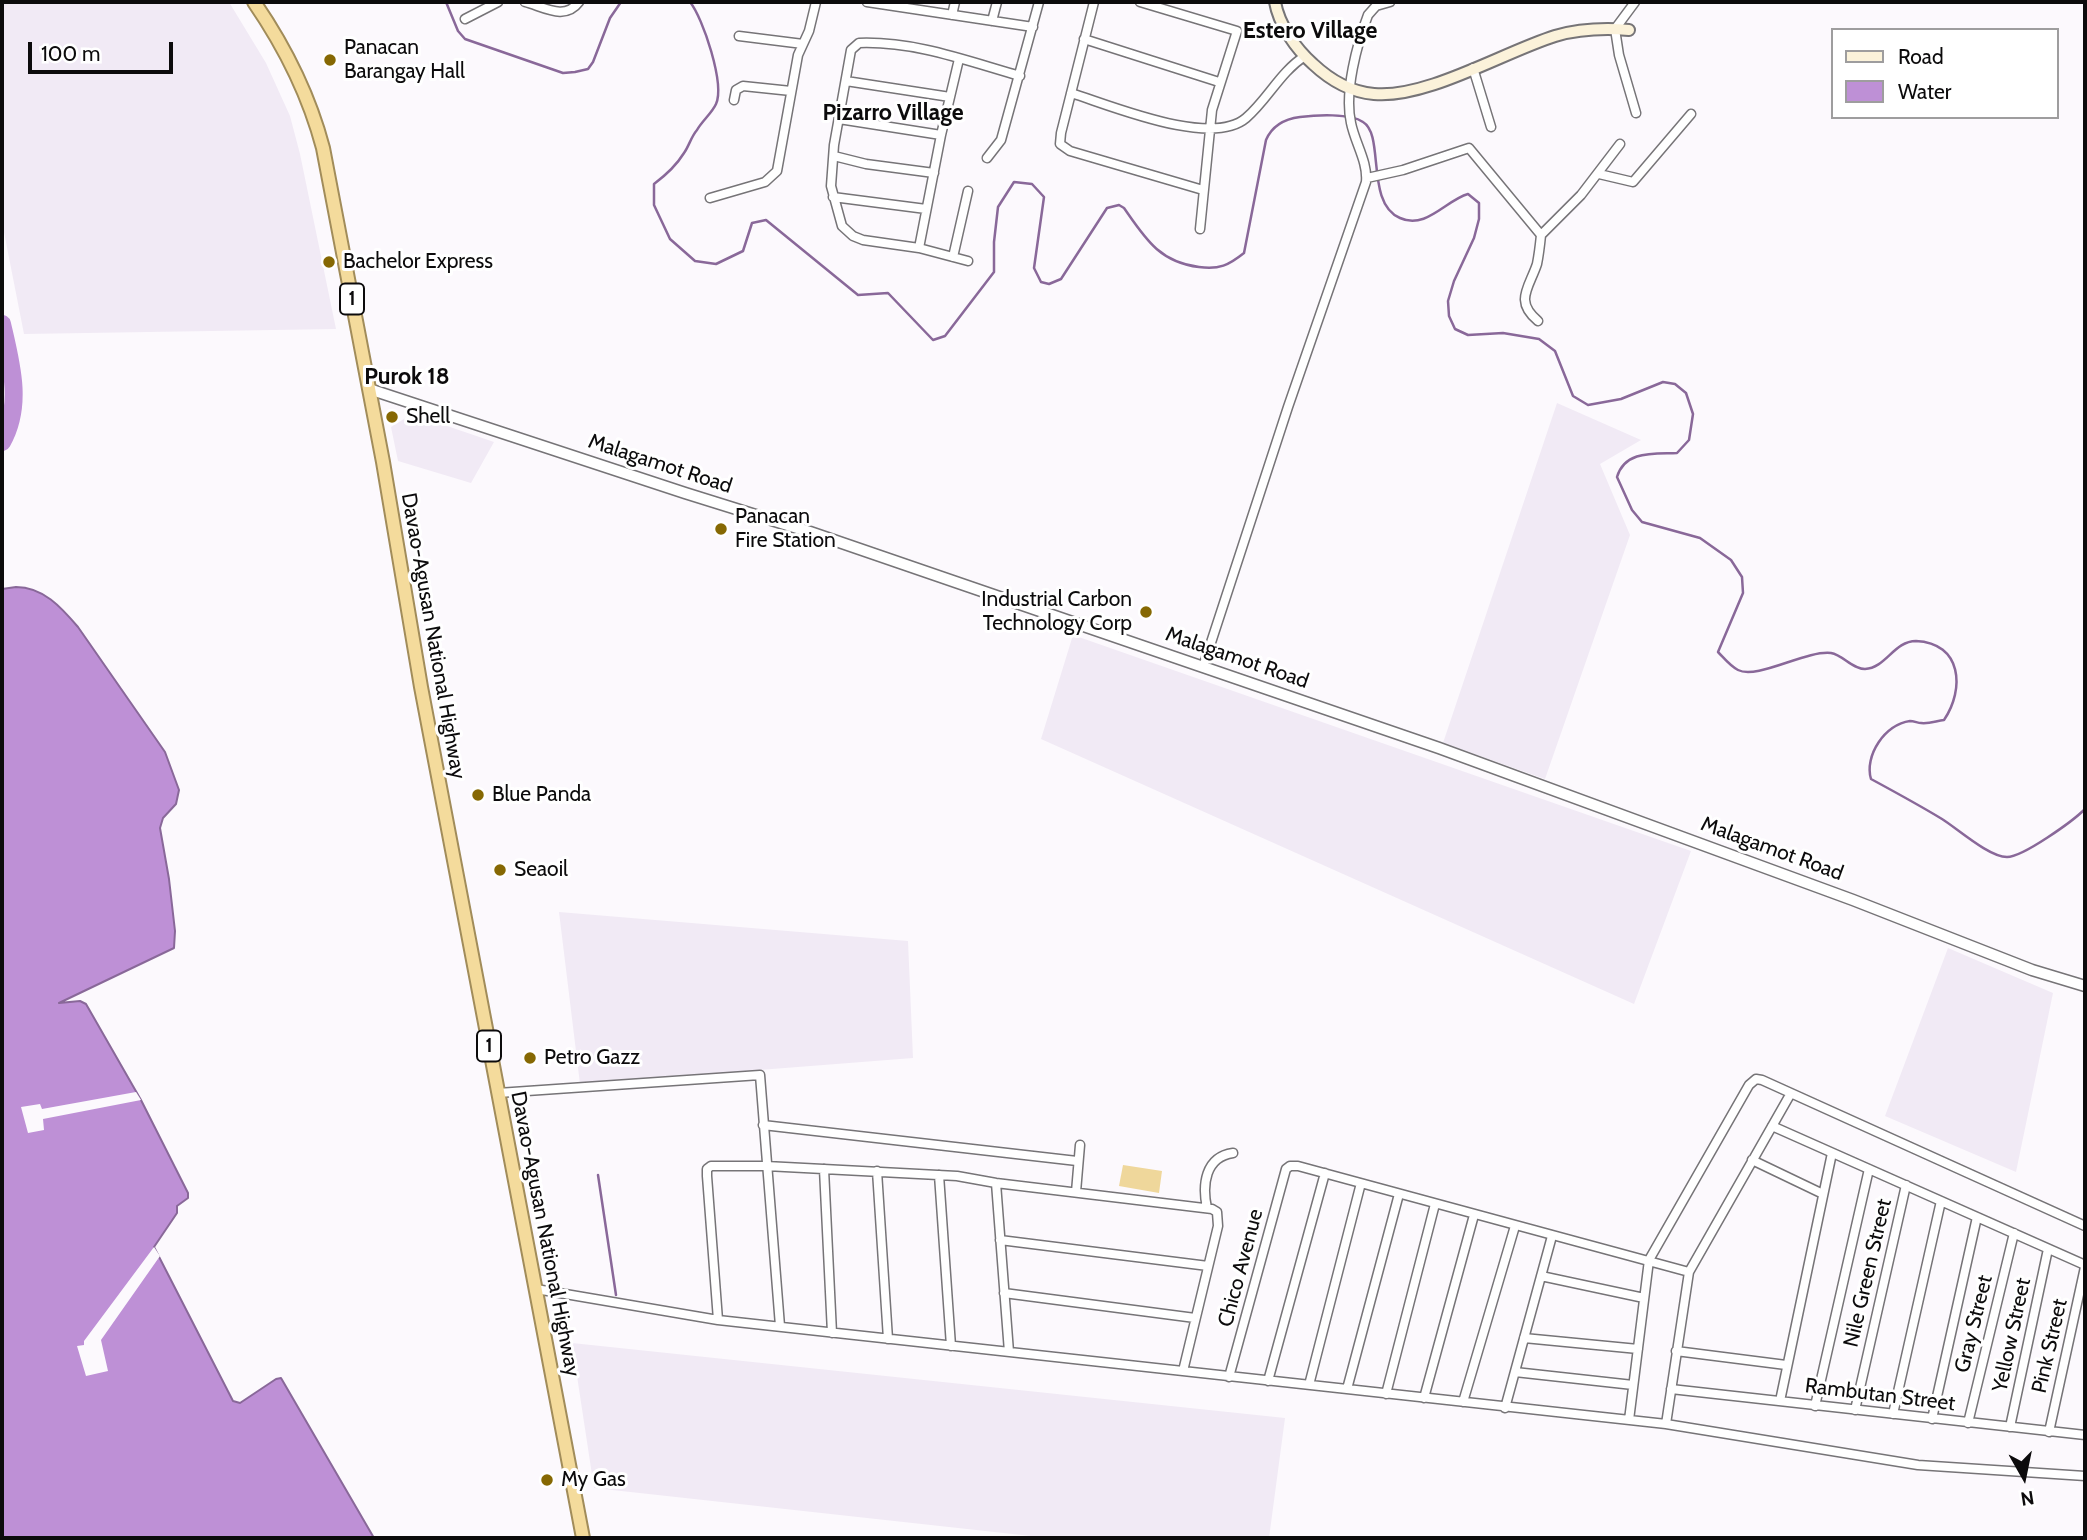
<!DOCTYPE html>
<style>
body{margin:0}
#map{position:relative;width:2087px;height:1540px;overflow:hidden;background:#fcf9fd;font-family:Cabin,sans-serif}
canvas{display:block}
.frame{position:absolute;inset:0;border:4px solid #0c0b0c;pointer-events:none}
.legend{position:absolute;left:1831px;top:28px;width:228px;height:91px;box-sizing:border-box;background:#fff;border:2px solid #9e9d9e;margin:0;padding:9px 12px;list-style:none;font-size:21px;color:#0c0b0c}
.legend li{display:flex;align-items:center;gap:14px;height:35px}
.legend b{width:35px;border:2px solid #9e9d9e}
.north{position:absolute;left:1989px;top:1442px;width:70px;height:70px;-webkit-text-stroke:5px #fff;paint-order:stroke;rotate:171deg;font-size:19px;font-weight:700;line-height:28px;text-align:center;color:#0c0b0c}
.north::after{content:'';display:block;margin:auto;width:24px;height:32px;background:#0c0b0c;clip-path:polygon(50% 0,100% 100%,50% 72%,0 100%)}
.scale{position:absolute;left:28px;top:42px;width:145px;height:32px;box-sizing:border-box;border:4px solid #0c0b0c;border-top:0;padding-left:9px;font-size:21px;line-height:24px;white-space:nowrap;color:#0c0b0c;-webkit-text-stroke:5px #fff;paint-order:stroke}
</style>
<div id="map">
<canvas width="2087" height="1540"></canvas>
<div class="frame"></div>
<ul class="legend">
<li><b style="height:9px;background:#fbf2da"></b>Road</li>
<li><b style="height:19px;background:#be90d6"></b>Water</li>
</ul>
<div class="north">N</div>
<div class="scale">100 m</div>
</div>
<script>
const ctx = document.querySelector('canvas').getContext('2d');
ctx.lineJoin = 'round';
function fill(path, color) { ctx.fillStyle = color; ctx.fill(path, 'evenodd'); }
function stroke(path, color, width, dash) { ctx.strokeStyle = color; ctx.lineWidth = width; ctx.lineCap = dash ? 'butt' : 'round'; ctx.setLineDash(dash || []); ctx.stroke(path); }
function drawText(font, color, halo, rows, align = 'center') {
  ctx.font = font + ' Cabin,sans-serif'; ctx.lineWidth = 6; ctx.setLineDash([]); ctx.textBaseline = 'middle'; ctx.strokeStyle = halo; ctx.fillStyle = color; for (const [text, x, y, turn = 0] of rows) {
    ctx.save(); ctx.translate(x, y); ctx.rotate((+turn || 0) * Math.PI / 180); ctx.textAlign = isNaN(turn) ? turn : align; if (halo) ctx.strokeText(text, 0, 0); ctx.fillText(text, 0, 0); ctx.restore();
  }
}
const built = new Path2D(`
 M2 2H229L266 63 290 116 300 154 336 329 24 334 2 222Z
 M1557 403 1641 440 1600 464 1630 535 1545 779 1443 743Z
 M412 414 494 442 471 483 398 461 391 427Z
 M1073 635 1691 851 1634 1004 1041 739Z
 M559 912 908 941 913 1058 580 1084Z
 M1948 948 2053 993 2016 1172 1885 1116Z
 M572 1343 1285 1418 1269 1538H1049L594 1488Z`);
const green = new Path2D(`
 M1123 1165 1162 1171 1159 1193 1119 1186Z`);
const water = new Path2D(`
 M16 587C43 587 61 607 78 627L165 752 179 790 176 804 163 818 160 828 169 879 175 931 174 948 59 1003 80 1001 86 1004 141 1100 188 1193V1198L177 1206V1213L154 1247 233 1401 240 1403 276 1379 281 1378 374 1538H2V589Z`);
const pier = new Path2D(`
 M136 1092 141 1100 43 1119 44 1130 28 1133 21 1107 40 1104 42 1109Z
 M154 1247 160 1256 101 1340 108 1371 86 1376 77 1346 84 1345V1341Z`);
const stream = new Path2D(`
 M446 2 458 31 465 39 563 73 575 72 588 69 593 62 610 18 621 2
 M690 2C703 18 725 84 716 104 712 113 702 121 697 130 691 137 689 146 684 153 676 166 666 175 654 184V205L670 239 695 261 716 264 743 251 752 223 766 220 858 295 888 293 933 340 945 336 994 272V242L998 207 1014 182 1032 184 1044 197 1034 268 1041 282 1049 284 1061 279 1107 208 1119 205 1124 208C1145 238 1159 262 1199 267 1219 270 1229 265 1244 253L1266 140C1272 126 1284 119 1300 117 1316 115 1350 113 1363 122 1385 135 1365 203 1400 218 1426 230 1446 200 1468 194L1479 203V219L1474 238 1454 281 1448 301 1449 316 1455 329 1468 335 1503 333 1539 339 1555 351 1573 396 1588 405 1621 399 1663 382 1675 384 1686 393 1693 414 1689 440 1677 453C1654 454 1625 450 1617 477L1632 510 1642 522 1700 538 1731 560 1742 577 1743 593 1718 652C1724 658 1730 666 1738 670 1757 680 1806 650 1831 653 1843 655 1852 669 1865 669 1886 668 1894 641 1916 641 1962 643 1965 689 1944 720 1936 721 1929 724 1921 723 1918 723 1914 721 1910 721 1885 724 1864 756 1871 779 1895 792 1919 805 1942 819 1958 829 1989 857 2007 857 2023 857 2073 821 2085 809
 M598 1175 616 1295`);
const river = new Path2D(`
 M2 324C11 363 23 405 2 442`);
const minor = new Path2D(`
 M525 2C544 7 565 21 579 2
 M867 2 1033 27
 M1094 2 1061 133 1060 144 1070 151 1203 190
 M1140 2 1237 31 1212 110 1200 229
 M1635 2 1615 29 1619 55 1636 113
 M952 15 955 2
 M465 19 498 2
 M992 21 997 2
 M739 36 803 44
 M1084 39 1219 82
 M1473 68 1491 127
 M846 81 950 97
 M1071 93C1110 105 1211 148 1246 118 1268 99 1280 72 1305 56
 M734 100 736 90 743 86 791 91
 M839 119 941 135
 M834 156 866 164 934 173
 M987 158 1001 140 1039 2
 M1599 174 1633 182 1691 114
 M1367 178 1403 170 1469 148 1541 235C1540 245 1539 254 1537 264 1529 288 1514 301 1538 321
 M833 197 926 209
 M710 198 765 182 777 171 798 55 809 31 816 2
 M1541 235 1581 195 1620 144
 M919 248 941 135 959 59
 M953 257 968 191
 M968 261 919 248 863 240 853 236 842 226 831 186 834 145 851 50 859 43C915 41 967 61 1020 76
 M1203 667 1288 407 1366 182C1368 162 1355 143 1351 123 1344 92 1357 44 1368 15L1376 6 1390 2
 M498 1093 760 1075 780 1326
 M763 1125 1077 1161
 M1772 1126 2085 1265
 M1752 1160 1823 1194
 M824 1169 832 1333
 M877 1171 888 1339
 M939 1175 951 1346
 M996 1183 1009 1352
 M1076 1192 1080 1145
 M1207 1208C1202 1185 1205 1157 1233 1153
 M1000 1240 1208 1266
 M1541 1276 1644 1298
 M536 1289 718 1320 1666 1424 1918 1465 2085 1476
 M1004 1293 1195 1318
 M718 1320 707 1176V1169L711 1166H766L957 1176 996 1183 1212 1209 1217 1212 1218 1226 1183 1371
 M1524 1338 1638 1349
 M1676 1351 1786 1365
 M1515 1372 1633 1385
 M1229 1377 1286 1169 1290 1166H1298L1689 1272
 M1268 1381 1325 1173
 M1309 1385 1361 1183
 M1347 1389 1399 1194
 M1671 1389 2085 1435
 M1386 1394 1435 1204
 M1424 1398 1474 1215
 M1780 1401 1832 1153
 M1463 1402 1515 1226
 M1815 1406 1869 1169
 M1505 1408 1552 1236
 M1855 1410 1906 1185
 M1893 1414 1941 1201
 M1932 1419 1977 1217
 M1629 1420 1649 1260 1749 1085 1756 1079 1762 1080 2085 1226
 M1968 1423 2014 1233
 M1666 1424 1689 1272 1791 1093
 M2010 1427 2048 1249
 M2049 1432 2085 1267`);
const tertiary = new Path2D(`
 M369 389 685 493 810 532 1439 748 1853 900 2032 970 2085 986`);
const secondary = new Path2D(`
 M1275 2C1279 25 1296 49 1313 64 1330 80 1351 92 1374 94 1426 99 1504 52 1555 36 1579 29 1604 28 1629 30`);
const trunk = new Path2D(`
 M254 2C285 47 309 95 323 148L383 462 421 687 583 1538`);
const markers = [
 [330,60,7,"#866803"],
 [329,262,7,"#866803"],
 [392,417,7,"#866803"],
 [721,529,7,"#866803"],
 [1146,612,7,"#866803"],
 [478,795,7,"#866803"],
 [500,870,7,"#866803"],
 [530,1058,7,"#866803"],
 [547,1480,7,"#866803"]
];
const shields = [
 [352,299,24],
 [489,1046,24]
];
const shieldNames = [
 ["1",352,299],
 ["1",489,1046]
];
const poiNames = [
 ["Panacan",344,48],
 ["Barangay Hall",344,72],
 ["Bachelor Express",343,262],
 ["Shell",406,417],
 ["Panacan",735,517],
 ["Fire Station",735,541],
 ["Industrial Carbon",1132,600,"right"],
 ["Technology Corp",1132,624,"right"],
 ["Blue Panda",492,795],
 ["Seaoil",514,870],
 ["Petro Gazz",544,1058],
 ["My Gas",561,1480]
];
const streetNames = [
 ["Malagamot Road",660,464,18],
 ["Davao-Agusan National Highway",433,636,80],
 ["Malagamot Road",1237,658,19],
 ["Malagamot Road",1772,849,20],
 ["Davao-Agusan National Highway",545,1234,79],
 ["Chico Avenue",1241,1268,-75],
 ["Nile Green Street",1868,1273,-77],
 ["Gray Street",1974,1324,-76],
 ["Yellow Street",2012,1335,-78],
 ["Pink Street",2050,1346,-77],
 ["Rambutan Street",1880,1395,7]
];
const neighbourhoodNames = [
 ["Estero Village",1310,31],
 ["Pizarro Village",893,113],
 ["Purok 18",407,377]
];
fill(built, '#f1eaf5');
fill(green, '#efd79b');
fill(water, '#be90d6');
stroke(water, '#896899', 2);
fill(pier, '#fcf9fd');
stroke(stream, '#896899', 2.5);
stroke(river, '#be90d6', 18);
stroke(minor, '#767477', 11);
stroke(tertiary, '#767477', 13);
stroke(secondary, '#767477', 14);
stroke(trunk, '#a18c5a', 16);
stroke(minor, '#fff', 8);
stroke(tertiary, '#fff', 10);
stroke(secondary, '#fbf2da', 10);
stroke(trunk, '#f4db9c', 12);
for (const [x, y, r, color] of markers) { const dot = new Path2D(); dot.arc(x, y, r, 0, 2 * Math.PI); ctx.fillStyle = color; ctx.fill(dot); stroke(dot, '#fff', 2.5); }
for (const [x, y, w] of shields) { const box = new Path2D(); box.roundRect(x - w / 2, y - 15.5, w, 31, 5); ctx.fillStyle = '#fff'; ctx.fill(box); stroke(box, '#0c0b0c', 2); }
drawText('bold 19px', '#0c0b0c', null, shieldNames);
drawText('21px', '#0c0b0c', '#fff', poiNames, 'left');
drawText('21px', '#0c0b0c', '#fff', streetNames);
drawText('bold 23px', '#0c0b0c', '#fff', neighbourhoodNames);
</script>
